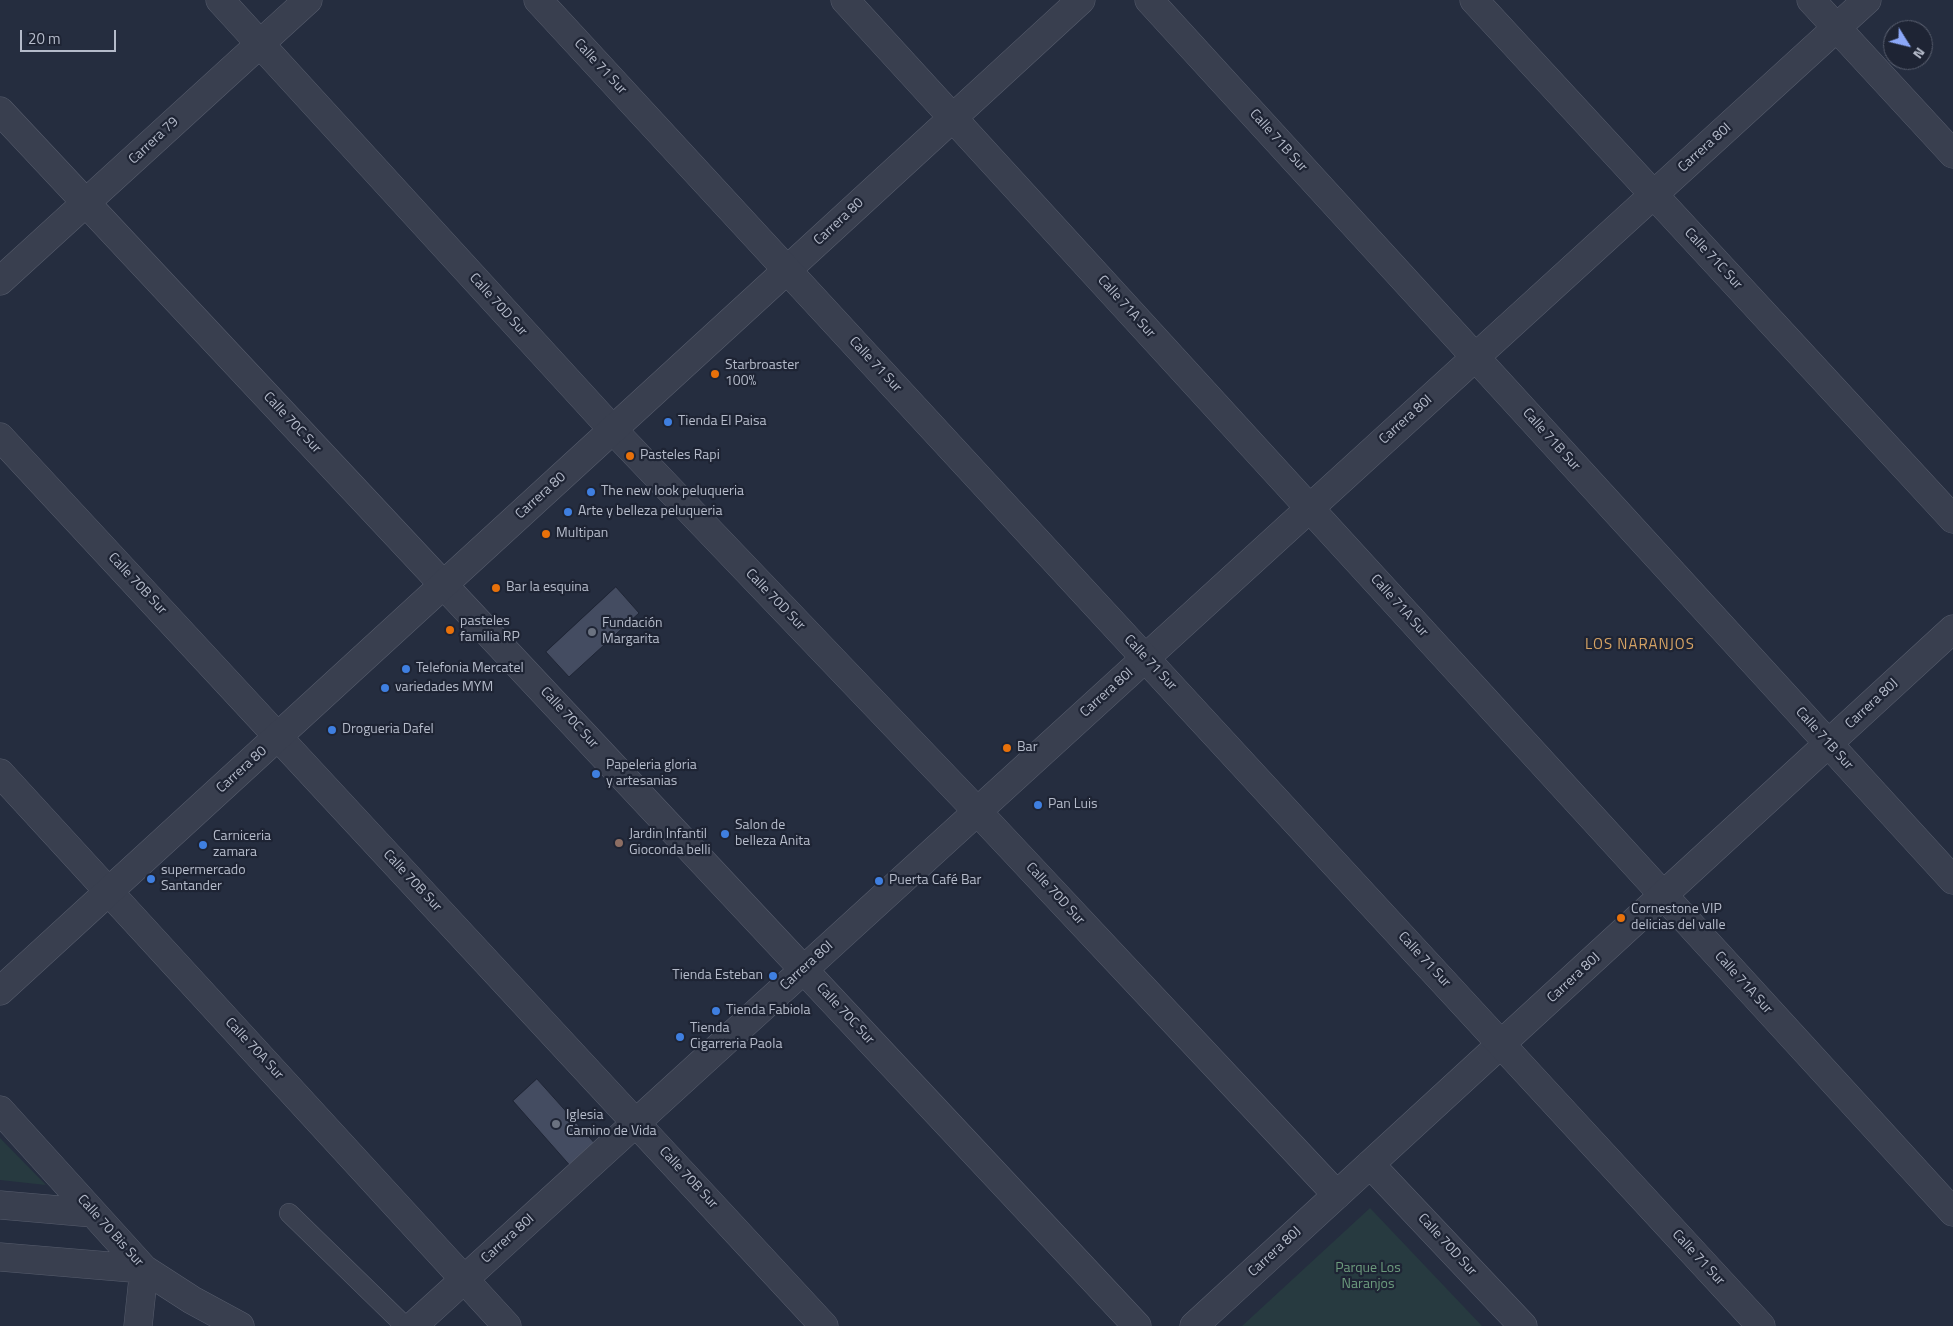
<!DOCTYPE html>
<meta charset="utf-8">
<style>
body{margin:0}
#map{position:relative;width:1953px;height:1326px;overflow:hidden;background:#252d3f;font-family:"Titillium Web",sans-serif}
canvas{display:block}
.north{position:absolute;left:1883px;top:20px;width:50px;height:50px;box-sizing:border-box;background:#1e2434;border:1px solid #5a6070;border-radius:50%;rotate:126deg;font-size:14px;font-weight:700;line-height:20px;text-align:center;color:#b5bbca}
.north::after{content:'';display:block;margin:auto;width:18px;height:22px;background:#8ca8f8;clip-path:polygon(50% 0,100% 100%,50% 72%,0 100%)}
.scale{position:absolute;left:20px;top:30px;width:96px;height:22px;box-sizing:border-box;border:2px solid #b5bbca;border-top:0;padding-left:6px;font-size:15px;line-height:18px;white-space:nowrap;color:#b5bbca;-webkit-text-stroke:4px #1e2434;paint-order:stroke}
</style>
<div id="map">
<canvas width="1953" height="1326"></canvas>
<div class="north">N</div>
<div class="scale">20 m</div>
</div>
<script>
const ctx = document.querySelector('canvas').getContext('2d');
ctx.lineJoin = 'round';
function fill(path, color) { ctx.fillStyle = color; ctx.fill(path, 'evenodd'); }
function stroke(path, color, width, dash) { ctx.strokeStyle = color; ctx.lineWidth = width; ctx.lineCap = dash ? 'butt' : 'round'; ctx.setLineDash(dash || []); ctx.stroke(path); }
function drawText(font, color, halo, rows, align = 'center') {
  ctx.font = font + ' "Titillium Web",sans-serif'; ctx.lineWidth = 4.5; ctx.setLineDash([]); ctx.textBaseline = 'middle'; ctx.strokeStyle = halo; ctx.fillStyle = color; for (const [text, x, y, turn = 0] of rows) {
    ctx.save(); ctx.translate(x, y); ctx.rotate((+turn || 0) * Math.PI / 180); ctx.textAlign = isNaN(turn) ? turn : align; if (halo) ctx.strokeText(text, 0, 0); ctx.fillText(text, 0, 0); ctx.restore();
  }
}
const green = new Path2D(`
 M0 1138 46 1185 0 1180Z
 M1370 1208 1482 1326H1242Z`);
const building = new Path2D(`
 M616 587 639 613 569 677 546 652Z
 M537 1079 598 1147 573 1169 513 1101Z`);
const service = new Path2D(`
 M289 1213 405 1326`);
const minor = new Path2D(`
 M220 0 613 430 977 811 1337 1195
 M845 0 1953 1212
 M1149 0 1953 880
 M1474 0 1953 519
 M1811 0 1953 154
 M0 111 1137 1326
 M787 270 1081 0
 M0 281 308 0
 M0 437 824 1326
 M0 773 507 1326
 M0 1110 144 1269 192 1300 240 1326
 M1370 1164 1523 1326
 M0 1205 93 1213
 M0 1257 144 1269
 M138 1326 144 1269
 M413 1326 1867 0
 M1194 1326 1501 1044`);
const tertiary = new Path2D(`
 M538 0 1761 1326
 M0 991 787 270
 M1501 1044 1953 629`);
const markers = [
 [715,374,5,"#e8710a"],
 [668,422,5,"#3f7fe0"],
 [630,456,5,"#e8710a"],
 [591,492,5,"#3f7fe0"],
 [568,512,5,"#3f7fe0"],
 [546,534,5,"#e8710a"],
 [496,588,5,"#e8710a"],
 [450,630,5,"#e8710a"],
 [592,632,5,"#6b7280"],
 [406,669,5,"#3f7fe0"],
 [385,688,5,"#3f7fe0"],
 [332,730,5,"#3f7fe0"],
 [1007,748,5,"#e8710a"],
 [596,774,5,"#3f7fe0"],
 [1038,805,5,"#3f7fe0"],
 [725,834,5,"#3f7fe0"],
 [619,843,5,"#8d6e63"],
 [203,845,5,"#3f7fe0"],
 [151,879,5,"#3f7fe0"],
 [879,881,5,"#3f7fe0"],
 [1621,918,5,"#e8710a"],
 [773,976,5,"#3f7fe0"],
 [716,1011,5,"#3f7fe0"],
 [680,1037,5,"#3f7fe0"],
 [556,1124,5,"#6b7280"]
];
const streetNames = [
 ["Calle 71 Sur",600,67,47],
 ["Carrera 79",154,141,-43],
 ["Calle 71B Sur",1278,141,48],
 ["Carrera 80I",1705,148,-42],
 ["Carrera 80",839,222,-43],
 ["Calle 71C Sur",1713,259,47],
 ["Calle 70D Sur",498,305,48],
 ["Calle 71A Sur",1126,307,48],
 ["Calle 71 Sur",875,365,47],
 ["Carrera 80I",1406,420,-42],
 ["Calle 70C Sur",292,423,47],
 ["Calle 71B Sur",1551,440,48],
 ["Carrera 80",541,496,-42],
 ["Calle 70B Sur",137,584,47],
 ["Calle 70D Sur",775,600,46],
 ["Calle 71A Sur",1399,606,48],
 ["Calle 71 Sur",1150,663,47],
 ["Carrera 80I",1107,693,-42],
 ["Carrera 80J",1872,704,-43],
 ["Calle 70C Sur",569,718,47],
 ["Calle 71B Sur",1824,739,48],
 ["Carrera 80",242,770,-42],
 ["Calle 70B Sur",412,881,47],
 ["Calle 70D Sur",1055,894,47],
 ["Calle 71 Sur",1424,960,47],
 ["Carrera 80I",807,966,-42],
 ["Carrera 80J",1574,978,-43],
 ["Calle 71A Sur",1743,983,48],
 ["Calle 70C Sur",845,1014,47],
 ["Calle 70A Sur",254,1049,47],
 ["Calle 70B Sur",688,1178,47],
 ["Calle 70 Bis Sur",110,1231,48],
 ["Carrera 80I",508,1239,-42],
 ["Calle 70D Sur",1447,1245,47],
 ["Carrera 80J",1275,1252,-43],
 ["Calle 71 Sur",1698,1258,47]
];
const poiNames = [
 ["Starbroaster",725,366],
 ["100%",725,382],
 ["Tienda El Paisa",678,422],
 ["Pasteles Rapi",640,456],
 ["The new look peluqueria",601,492],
 ["Arte y belleza peluqueria",578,512],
 ["Multipan",556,534],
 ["Bar la esquina",506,588],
 ["pasteles",460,622],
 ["familia RP",460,638],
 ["Fundación",602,624],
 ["Margarita",602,640],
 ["Telefonia Mercatel",416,669],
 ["variedades MYM",395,688],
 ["Drogueria Dafel",342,730],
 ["Bar",1017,748],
 ["Papeleria gloria",606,766],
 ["y artesanias",606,782],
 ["Pan Luis",1048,805],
 ["Salon de",735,826],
 ["belleza Anita",735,842],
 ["Jardin Infantil",629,835],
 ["Gioconda belli",629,851],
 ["Carniceria",213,837],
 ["zamara",213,853],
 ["supermercado",161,871],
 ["Santander",161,887],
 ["Puerta Café Bar",889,881],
 ["Cornestone VIP",1631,910],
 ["delicias del valle",1631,926],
 ["Tienda Esteban",763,976,"right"],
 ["Tienda Fabiola",726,1011],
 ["Tienda",690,1029],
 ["Cigarreria Paola",690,1045],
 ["Iglesia",566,1116],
 ["Camino de Vida",566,1132]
];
const parkNames = [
 ["Parque Los",1368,1269],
 ["Naranjos",1368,1285]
];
const neighbourhoodNames = [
 ["LOS NARANJOS",1640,645]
];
fill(green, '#273a40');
fill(building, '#444c61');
stroke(building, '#202636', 1);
stroke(service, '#575d6d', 20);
stroke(minor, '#575d6d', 29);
stroke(tertiary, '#575d6d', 29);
stroke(service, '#393f4f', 19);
stroke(minor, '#393f4f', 28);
stroke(tertiary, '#393f4f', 28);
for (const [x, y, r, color] of markers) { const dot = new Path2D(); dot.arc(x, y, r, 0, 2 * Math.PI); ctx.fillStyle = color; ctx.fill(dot); stroke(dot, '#1e2434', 2); }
drawText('14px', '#b5bbca', '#1e2434', streetNames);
drawText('14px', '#b5bbca', '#1e2434', poiNames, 'left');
drawText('14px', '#6c9b7d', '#1e2434', parkNames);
ctx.letterSpacing = '1px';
drawText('15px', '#d6a364', '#1e2434', neighbourhoodNames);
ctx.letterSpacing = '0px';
</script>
